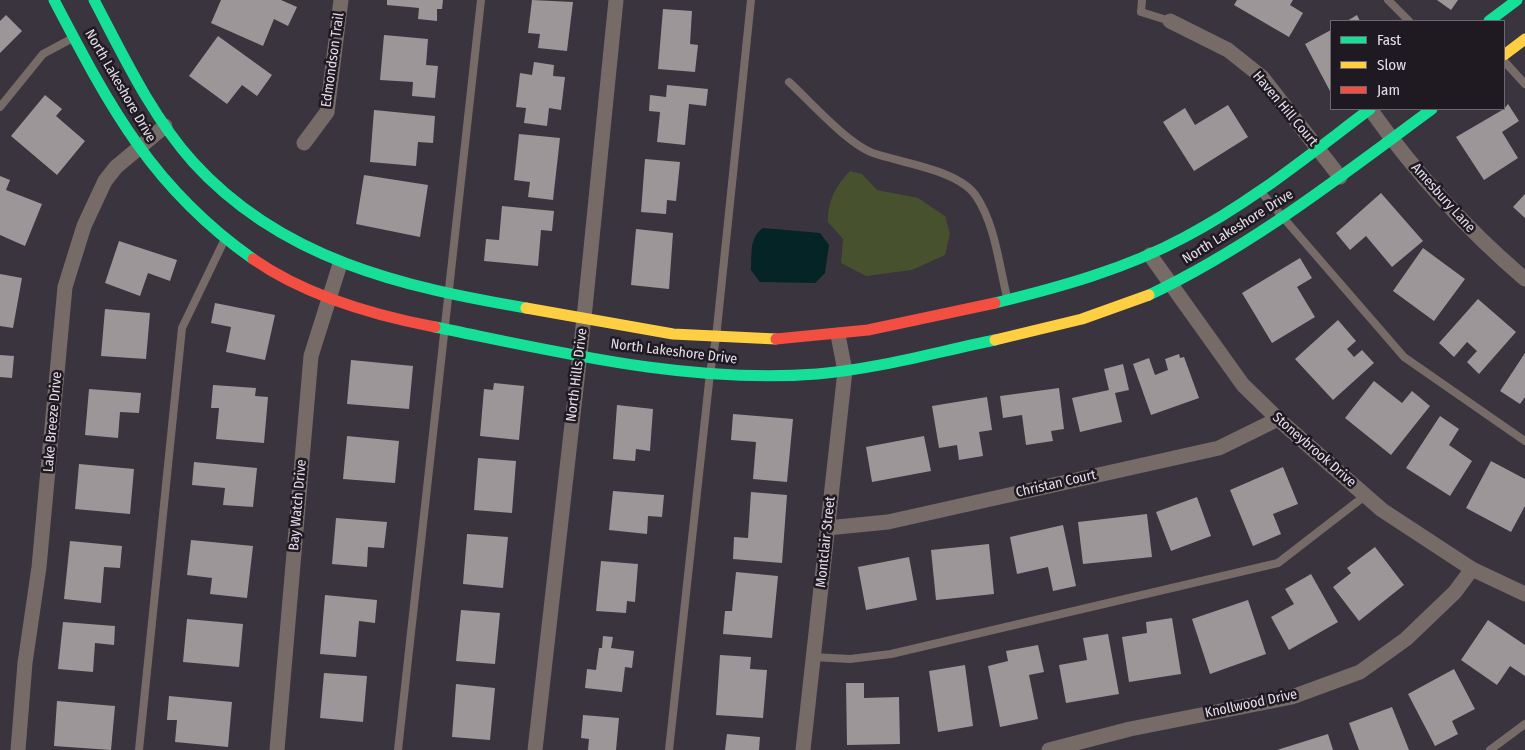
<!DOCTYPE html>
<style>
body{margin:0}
#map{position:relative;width:1525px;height:750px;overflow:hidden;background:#39343e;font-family:"Fira Sans Condensed",sans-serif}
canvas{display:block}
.legend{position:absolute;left:1330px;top:20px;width:175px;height:90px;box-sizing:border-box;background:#1f1a22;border:1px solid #6e6872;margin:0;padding:6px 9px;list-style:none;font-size:15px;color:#e5deea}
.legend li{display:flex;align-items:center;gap:10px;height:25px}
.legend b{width:25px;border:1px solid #6e6872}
</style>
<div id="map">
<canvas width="1525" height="750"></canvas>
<ul class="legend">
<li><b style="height:6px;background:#16e098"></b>Fast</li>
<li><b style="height:6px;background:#ffcf43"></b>Slow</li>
<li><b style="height:6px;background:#f24e42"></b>Jam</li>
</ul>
</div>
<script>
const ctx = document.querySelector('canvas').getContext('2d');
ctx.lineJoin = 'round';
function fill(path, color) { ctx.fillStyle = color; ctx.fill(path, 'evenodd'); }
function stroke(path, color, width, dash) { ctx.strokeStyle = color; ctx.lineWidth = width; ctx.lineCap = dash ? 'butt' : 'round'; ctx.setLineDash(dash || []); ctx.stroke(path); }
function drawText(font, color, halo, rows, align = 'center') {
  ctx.font = font + ' "Fira Sans Condensed",sans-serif'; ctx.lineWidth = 5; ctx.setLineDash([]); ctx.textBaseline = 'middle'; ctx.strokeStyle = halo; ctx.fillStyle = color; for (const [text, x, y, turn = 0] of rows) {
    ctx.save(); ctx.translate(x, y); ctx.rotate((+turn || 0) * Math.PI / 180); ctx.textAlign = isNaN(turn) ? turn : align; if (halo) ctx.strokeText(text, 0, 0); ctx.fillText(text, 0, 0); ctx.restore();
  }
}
const green = new Path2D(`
 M850 171 862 174 877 190 918 198 945 216 950 234 945 255 912 270 866 276 841 263 843 239 828 222C827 202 836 185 850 171Z`);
const water = new Path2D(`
 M763 228 820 233 829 245 825 273 815 283 760 282 751 270C752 254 749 238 763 228Z`);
const building = new Path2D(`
 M221 0H281L297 7 288 26 274 19 263 46 211 23Z
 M387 0H443L442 9H437V21L418 19 419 8 387 5Z
 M532 0 573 2 567 51 538 48 540 34 528 33Z
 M1237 0H1293L1290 5 1303 13 1289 37 1234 5Z
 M1437 0H1458L1451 10Z
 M663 9 692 11 690 44 698 45 695 72 658 69Z
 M6 15 22 31 0 53V21Z
 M1357 15 1360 21H1347Z
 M1331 30V90L1330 91 1305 44Z
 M384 35 428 39 426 65 438 66 435 98 412 96 413 82 380 80Z
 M218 36 272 75 257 96 242 85 227 104 189 76Z
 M534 62 554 65 553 76 565 77 561 110 549 108 547 126 524 123 526 108 516 107 520 73 532 75Z
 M667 85 708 89 706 106 689 104 685 145 657 142 660 112 649 111 650 95 666 97Z
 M45 95 62 109 56 116 85 141 57 175 11 136Z
 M1508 104 1519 121 1502 132 1518 158 1484 180 1456 137 1504 109Z
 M1228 105 1248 137 1194 171 1163 122 1185 108 1195 125Z
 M374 110 435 116 433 143 418 142 416 166 370 162Z
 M519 134 560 138 553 200 528 197 530 182 514 180Z
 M645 159 680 162 676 201 667 200 666 214 641 212Z
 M364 175 428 185 420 237 356 224Z
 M0 176 10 180 6 190 42 204 25 246 0 235Z
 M1381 193 1423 241 1392 267 1366 236 1350 250 1336 233Z
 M1525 194V218L1513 207Z
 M502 206 554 211 552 231 541 230 538 266 484 261 486 239 499 240Z
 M636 229 673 233 669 289 631 285Z
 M119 241 177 260 170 281 148 273 140 296 105 283Z
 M1423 248 1465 279 1434 321 1393 291Z
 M1300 258 1312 278 1297 287 1315 317 1272 343 1242 293Z
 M0 274 22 278 13 328 0 326Z
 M1478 299 1516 332 1479 374 1467 362 1477 351 1467 342 1454 357 1439 343Z
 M215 303 275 315 265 360 226 352 231 327 211 323Z
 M105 309 150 313 146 359 101 356Z
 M1338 320 1356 341 1347 349 1354 357 1362 350 1374 363 1333 400 1295 359Z
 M1525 353V397L1520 404 1500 391Z
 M1179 354 1180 358 1184 357 1199 398 1151 415 1133 364 1149 358 1155 375 1168 370 1165 359Z
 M0 355 14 356 12 378 0 377Z
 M351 360 413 366 409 409 347 404Z
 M1123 364 1129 390 1115 393 1122 422 1080 432 1072 398 1109 390 1104 369Z
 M1374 381 1402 403 1412 391 1430 406 1391 455 1345 418Z
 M494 383 524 386 519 440 480 436 484 389 493 390Z
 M213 385 256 388 255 396 268 397 264 443 216 439 219 408H211Z
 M1059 388 1064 429 1051 431 1053 441 1026 445 1022 415 1003 418 1000 396Z
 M89 389 141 393 139 413 120 412 118 438 85 435Z
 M987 397 992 430 979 432 983 456 959 460 957 445 939 448 932 406Z
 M617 405 653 409 650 451 636 449 635 461 613 459Z
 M733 414 793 419 787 482 753 479 756 442 731 440Z
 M1440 416 1459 429 1449 445 1472 461 1450 496 1406 468Z
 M347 436 399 441 395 483 343 479Z
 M924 436 931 471 872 482 866 447Z
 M478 458 516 461 512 513 474 510Z
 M1491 461 1525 479V506L1511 532 1466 508Z
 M194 462 257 468 253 507 223 505 225 488 192 485Z
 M79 464 134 469 130 514 75 509Z
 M1283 467 1298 504 1273 514 1281 534 1253 546 1230 490Z
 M613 491 664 495 662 517 648 516 647 534 609 530Z
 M751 492 787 495 782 563 733 559 734 537 748 538Z
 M1197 497 1211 536 1171 551 1156 512Z
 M1147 514 1152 557 1083 564 1078 522Z
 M336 518 387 522 384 548 368 547 367 567 332 564Z
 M1063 525 1076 586 1053 591 1048 567 1017 574 1010 537Z
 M467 534 508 537 503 588 463 584Z
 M191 540 253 546 247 598 210 594 212 578 187 575Z
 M70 541 122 546 120 568 104 567 101 603 64 599Z
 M989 544 994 594 936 600 931 550Z
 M1375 547 1404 585 1359 621 1333 587 1351 573 1347 568Z
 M909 557 917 600 866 610 858 567Z
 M601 561 638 564 635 602 627 601 626 613 596 611Z
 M736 572 778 576 772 638 723 634 725 611H732Z
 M1311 574 1338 622 1289 650 1271 617 1294 604 1285 589Z
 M325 595 377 600 375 623 359 621 356 657 320 654Z
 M1248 600 1266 654 1210 674 1192 619Z
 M461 610 500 613 495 664 456 661Z
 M1172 618 1181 674 1129 682 1122 637 1147 633 1146 622Z
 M187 619 243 624 239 667 183 662Z
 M1488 620 1525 645V676L1510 666 1497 685 1461 660Z
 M63 622 115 626 114 645 95 643 93 672 58 669Z
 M1108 634 1119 694 1066 703 1059 665 1087 660 1083 638Z
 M603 636 613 637 611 648 634 651 632 668 625 667 622 692 585 688 587 669 596 670 599 648H602Z
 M1038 645 1044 672 1029 675 1038 719 1000 727 988 666 1008 661 1006 651Z
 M720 655 751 657 750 669 767 670 763 718 716 715Z
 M965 665 973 726 938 732 929 671Z
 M1454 669 1475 709 1452 721 1458 734 1435 746 1408 694Z
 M324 673 367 676 363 722 320 718Z
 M846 683H864V698L899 697 900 744 847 745Z
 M456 684 495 688 490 740 452 737Z
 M169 696 232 702 228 747 175 742 177 720H167Z
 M57 701 115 706 111 750 54 746Z
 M1392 707 1409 750H1359L1349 723Z
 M583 715 619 718 616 750H588L589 739 581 738Z
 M727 734 760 737 759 750H725Z
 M1328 734 1333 750H1277Z`);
const lane = new Path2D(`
 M1142 0 1141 12 1170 21
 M1388 0 1409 21
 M1504 61 1525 84
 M789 82C811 102 849 146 876 154 904 163 960 171 976 196 995 224 999 265 1007 297
 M0 107 43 54 71 39
 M1261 192 1404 357 1525 441
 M813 657 850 659 891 654 1278 563 1366 495
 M139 750 182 328 224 241
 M398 750 481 0
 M669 750 710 373 716 338 751 0
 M1490 750 1525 724`);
const street = new Path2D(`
 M1170 21 1228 50 1262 77 1340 177
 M1370 109C1415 172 1466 229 1525 279
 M304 143 327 112 341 0
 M1150 255 1243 385 1278 419 1382 510 1472 569 1525 594
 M827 528 888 522 1219 448 1278 419
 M18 750 25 663 39 567 65 287 84 226 105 181 116 167 165 126
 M277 750 311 356 340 264
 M535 750 584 318 616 0
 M803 750 845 371 838 335
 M1049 750 1130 729 1292 697 1360 672 1406 639 1455 592 1472 569`);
const fast = new Path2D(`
 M54 0C110 107 152 188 253 259
 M94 0C123 55 151 115 193 162 281 259 402 287 526 308
 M1489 21 1517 0
 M1149 295C1252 246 1341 176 1432 109
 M995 303C1060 287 1126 269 1185 237 1252 202 1310 154 1370 109
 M435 327C559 352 689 384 817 374 877 369 936 352 995 340`);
const slow = new Path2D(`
 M1504 55 1525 39
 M526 308 673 334 776 339
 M995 340 1082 319 1149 295`);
const jam = new Path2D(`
 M253 259C306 296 372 315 435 327
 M776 339 868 330 995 303`);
const streetNames = [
 ["Edmondson Trail",333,60,-82],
 ["North Lakeshore Drive",120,86,60],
 ["Haven Hill Court",1285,109,50],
 ["Amesbury Lane",1443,198,48],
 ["North Lakeshore Drive",1238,227,-32],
 ["North Lakeshore Drive",674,352,7],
 ["North Hills Drive",577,375,-83],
 ["Lake Breeze Drive",53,422,-85],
 ["Stoneybrook Drive",1314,450,41],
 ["Christan Court",1056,484,-13],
 ["Bay Watch Drive",298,505,-85],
 ["Montclair Street",826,542,-84],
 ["Knollwood Drive",1251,704,-12]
];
fill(green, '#47512e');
fill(water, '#052426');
fill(building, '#9d9699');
stroke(lane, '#776b68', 8);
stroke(street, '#776b68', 15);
stroke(fast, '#16e098', 11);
stroke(slow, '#ffcf43', 11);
stroke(jam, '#f24e42', 11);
drawText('14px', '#e5deea', '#1f1a22', streetNames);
</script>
